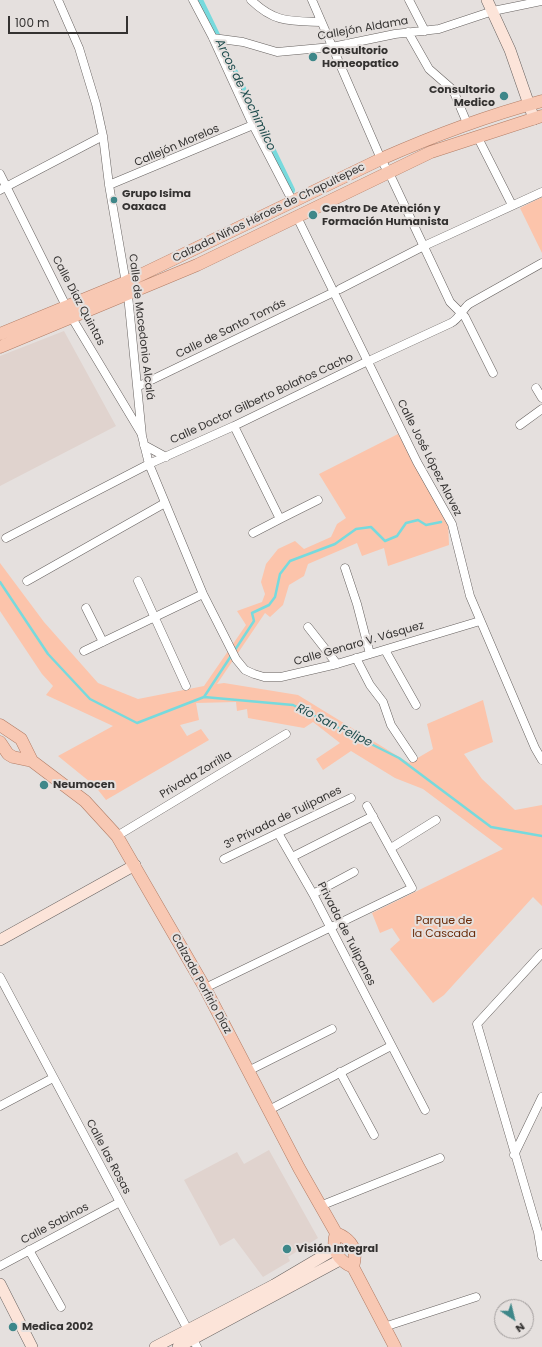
<!DOCTYPE html>
<meta charset="utf-8">
<style>
body{margin:0}
#map{position:relative;width:542px;height:1347px;overflow:hidden;background:#e5e0de;font-family:Poppins,sans-serif}
canvas{display:block}
.north{position:absolute;left:494px;top:1299px;width:40px;height:40px;box-sizing:border-box;background:#e5e0de;border:1px solid #9e9a99;border-radius:50%;rotate:145deg;font-size:11px;font-weight:700;line-height:16px;text-align:center;color:#343231}
.north::after{content:'';display:block;margin:auto;width:14px;height:18px;background:#3e8789;clip-path:polygon(50% 0,100% 100%,50% 72%,0 100%)}
.scale{position:absolute;left:8px;top:16px;width:120px;height:18px;box-sizing:border-box;border:2px solid #343231;border-top:0;padding-left:5px;font-size:12px;line-height:14px;white-space:nowrap;color:#343231;-webkit-text-stroke:3px #e5e0de;paint-order:stroke}
</style>
<div id="map">
<canvas width="542" height="1347"></canvas>
<div class="north">N</div>
<div class="scale">100 m</div>
</div>
<script>
const ctx = document.querySelector('canvas').getContext('2d');
ctx.lineJoin = 'round';
function fill(path, color) { ctx.fillStyle = color; ctx.fill(path, 'evenodd'); }
function stroke(path, color, width, dash) { ctx.strokeStyle = color; ctx.lineWidth = width; ctx.lineCap = dash ? 'butt' : 'round'; ctx.setLineDash(dash || []); ctx.stroke(path); }
function drawText(font, color, halo, rows, align = 'center') {
  ctx.font = font + ' Poppins,sans-serif'; ctx.lineWidth = 4; ctx.setLineDash([]); ctx.textBaseline = 'middle'; ctx.strokeStyle = halo; ctx.fillStyle = color; for (const [text, x, y, turn = 0] of rows) {
    ctx.save(); ctx.translate(x, y); ctx.rotate((+turn || 0) * Math.PI / 180); ctx.textAlign = isNaN(turn) ? turn : align; if (halo) ctx.strokeText(text, 0, 0); ctx.fillText(text, 0, 0); ctx.restore();
  }
}
const built = new Path2D(`
 M64 331 116 426 0 486V356Z
 M269 1150 318 1238 288 1257 290 1261 263 1277 234 1238 220 1246 184 1180 237 1152 244 1164Z`);
const green = new Path2D(`
 M542 197V253L520 208Z
 M398 434 448 520 449 545 388 566 384 548 362 556 357 543 308 564 304 576 289 585 283 605 270 617 265 613 217 684 224 683 298 695 409 763 433 749 427 724 483 700 493 742 464 754 482 779 515 810 542 805V906L533 897 444 995 433 1003 390 949 400 940 392 928 380 933 372 913 503 849 423 789 395 778 351 751 323 770 316 759 340 743 313 722 304 728 248 718 247 709 237 711 236 702 196 703 199 720 180 725 187 736 201 729 209 740 106 800 95 786 58 756 113 726 46 695 53 686 42 674 0 611V563L44 622 98 683 138 699 204 686 246 625 237 611 262 602 265 594 261 582 266 564 278 549 295 541 304 549 331 537 337 524 346 518 319 474Z`);
const stream = new Path2D(`
 M0 582 48 654 90 699 137 723 204 697 293 705 399 758 491 827 542 836
 M204 697 254 621 252 613 269 605 275 597 280 574 290 561 335 544 356 529 371 527 385 541 397 536 406 523 418 520 426 525 441 522`);
const canal = new Path2D(`
 M199 0 291 190`);
const street = new Path2D(`
 M58 0 79 48 96 104 103 136 109 185 128 295 142 436 149 464 203 594 236 659 245 670 254 674 264 677H281L337 664 480 621
 M193 0 213 38 253 125 293 202
 M251 0C275 23 290 21 321 22
 M312 0 381 159 388 172
 M409 0 425 31
 M408 32 429 69 453 90 467 123
 M213 38 243 42 277 52 332 47 395 34 439 29 493 11 542 1
 M477 136 512 205
 M0 174 72 318 141 433
 M392 179 450 302 465 317 493 373
 M109 185 253 125
 M0 190 103 136
 M297 217 417 462 452 524 470 596 535 748 542 760
 M340 289 424 246 542 192
 M373 359 451 323C459 319 462 310 469 304L542 263
 M139 386 334 292
 M536 388 542 398
 M520 425 542 409
 M234 426 280 519 318 500
 M144 445 166 457
 M253 533 280 519
 M6 538 149 464 234 426 368 361
 M345 568 357 604 370 654
 M27 581 165 503
 M138 581 186 686
 M86 608 103 642
 M308 627 337 664
 M385 650 416 705
 M84 651 203 594
 M356 658 370 685 383 702 391 725 413 758
 M278 833 313 894 425 1110
 M117 836 286 734
 M391 848 436 820
 M292 857 373 816
 M224 859 351 798
 M313 894 354 872
 M542 953 477 1024 538 1232 542 1256
 M0 977 197 1347
 M205 988 412 888 367 806
 M248 1071 332 1029
 M340 1072 374 1135
 M0 1106 53 1078
 M269 1110 391 1046
 M514 1155 542 1097
 M320 1206 440 1158
 M29 1250 61 1307
 M0 1266 120 1202
 M384 1327 476 1297`);
const secondary = new Path2D(`
 M487 0 510 50 534 119
 M0 940 135 865
 M0 1284 32 1347
 M155 1347 274 1285 335 1249
 M178 1347 340 1260`);
const primary = new Path2D(`
 M0 334 126 282 381 159C433 136 486 116 542 101
 M0 347 197 265 431 152 542 116
 M0 725 21 739 32 761
 M0 742 8 754 13 757 32 761 85 801 117 836 205 988 299 1168 336 1233
 M336 1233C353 1240 358 1250 353 1267
 M336 1233C331 1249 338 1261 353 1267
 M353 1267 395 1347`);
const markers = [
 [313,57,5,"#3e8789"],
 [504,96,5,"#3e8789"],
 [114,200,4,"#3e8789"],
 [313,215,5,"#3e8789"],
 [44,785,5,"#3e8789"],
 [287,1249,5,"#3e8789"],
 [13,1327,5,"#3e8789"]
];
const streetNames = [
 ["Callejón Aldama",363,29,-10],
 ["Callejón Morelos",177,146,-23],
 ["Calzada Niños Héroes de Chapultepec",269,213,-26],
 ["Calle Díaz Quintas",78,301,62],
 ["Calle de Macedonio Alcalá",141,327,83],
 ["Calle de Santo Tomás",231,329,-26],
 ["Calle Doctor Gilberto Bolaños Cacho",262,399,-25],
 ["Calle José López Alavez",429,458,63],
 ["Calle Genaro V. Vásquez",359,644,-16],
 ["Privada Zorrilla",196,775,-31],
 ["3ª Privada de Tulipanes",283,818,-26],
 ["Privada de Tulipanes",346,934,63],
 ["Calzada Porfirio Díaz",201,984,61],
 ["Calle las Rosas",108,1157,62],
 ["Calle Sabinos",55,1224,-28]
];
const poiNames = [
 ["Consultorio",322,51],
 ["Homeopatico",322,64],
 ["Consultorio",495,90,"right"],
 ["Medico",495,103,"right"],
 ["Grupo Isima",122,194],
 ["Oaxaca",122,207],
 ["Centro De Atención y",322,209],
 ["Formación Humanista",322,222],
 ["Neumocen",53,785],
 ["Visión Integral",296,1249],
 ["Medica 2002",22,1327]
];
const parkNames = [
 ["Parque de",444,921],
 ["la Cascada",444,934]
];
const waterNames = [
 ["Arcos de Xochimilco",245,95,64],
 ["Río San Felipe",334,726,26]
];
fill(built, '#e0d3ce');
fill(green, '#fcc4ab');
stroke(stream, '#77dadd', 2.5);
stroke(canal, '#77dadd', 8);
stroke(street, '#66615f', 9);
stroke(secondary, '#66615f', 12);
stroke(primary, '#b17c65', 13);
stroke(street, '#fff', 8);
stroke(secondary, '#fce4d9', 11);
stroke(primary, '#f8c8b3', 12);
for (const [x, y, r, color] of markers) { const dot = new Path2D(); dot.arc(x, y, r, 0, 2 * Math.PI); ctx.fillStyle = color; ctx.fill(dot); stroke(dot, '#e5e0de', 1.5); }
drawText('11px', '#343231', '#e5e0de', streetNames);
drawText('bold 11px', '#343231', '#e5e0de', poiNames, 'left');
drawText('11px', '#692b09', '#e5e0de', parkNames);
drawText('italic 12px', '#204d4e', '#e5e0de', waterNames);
</script>
